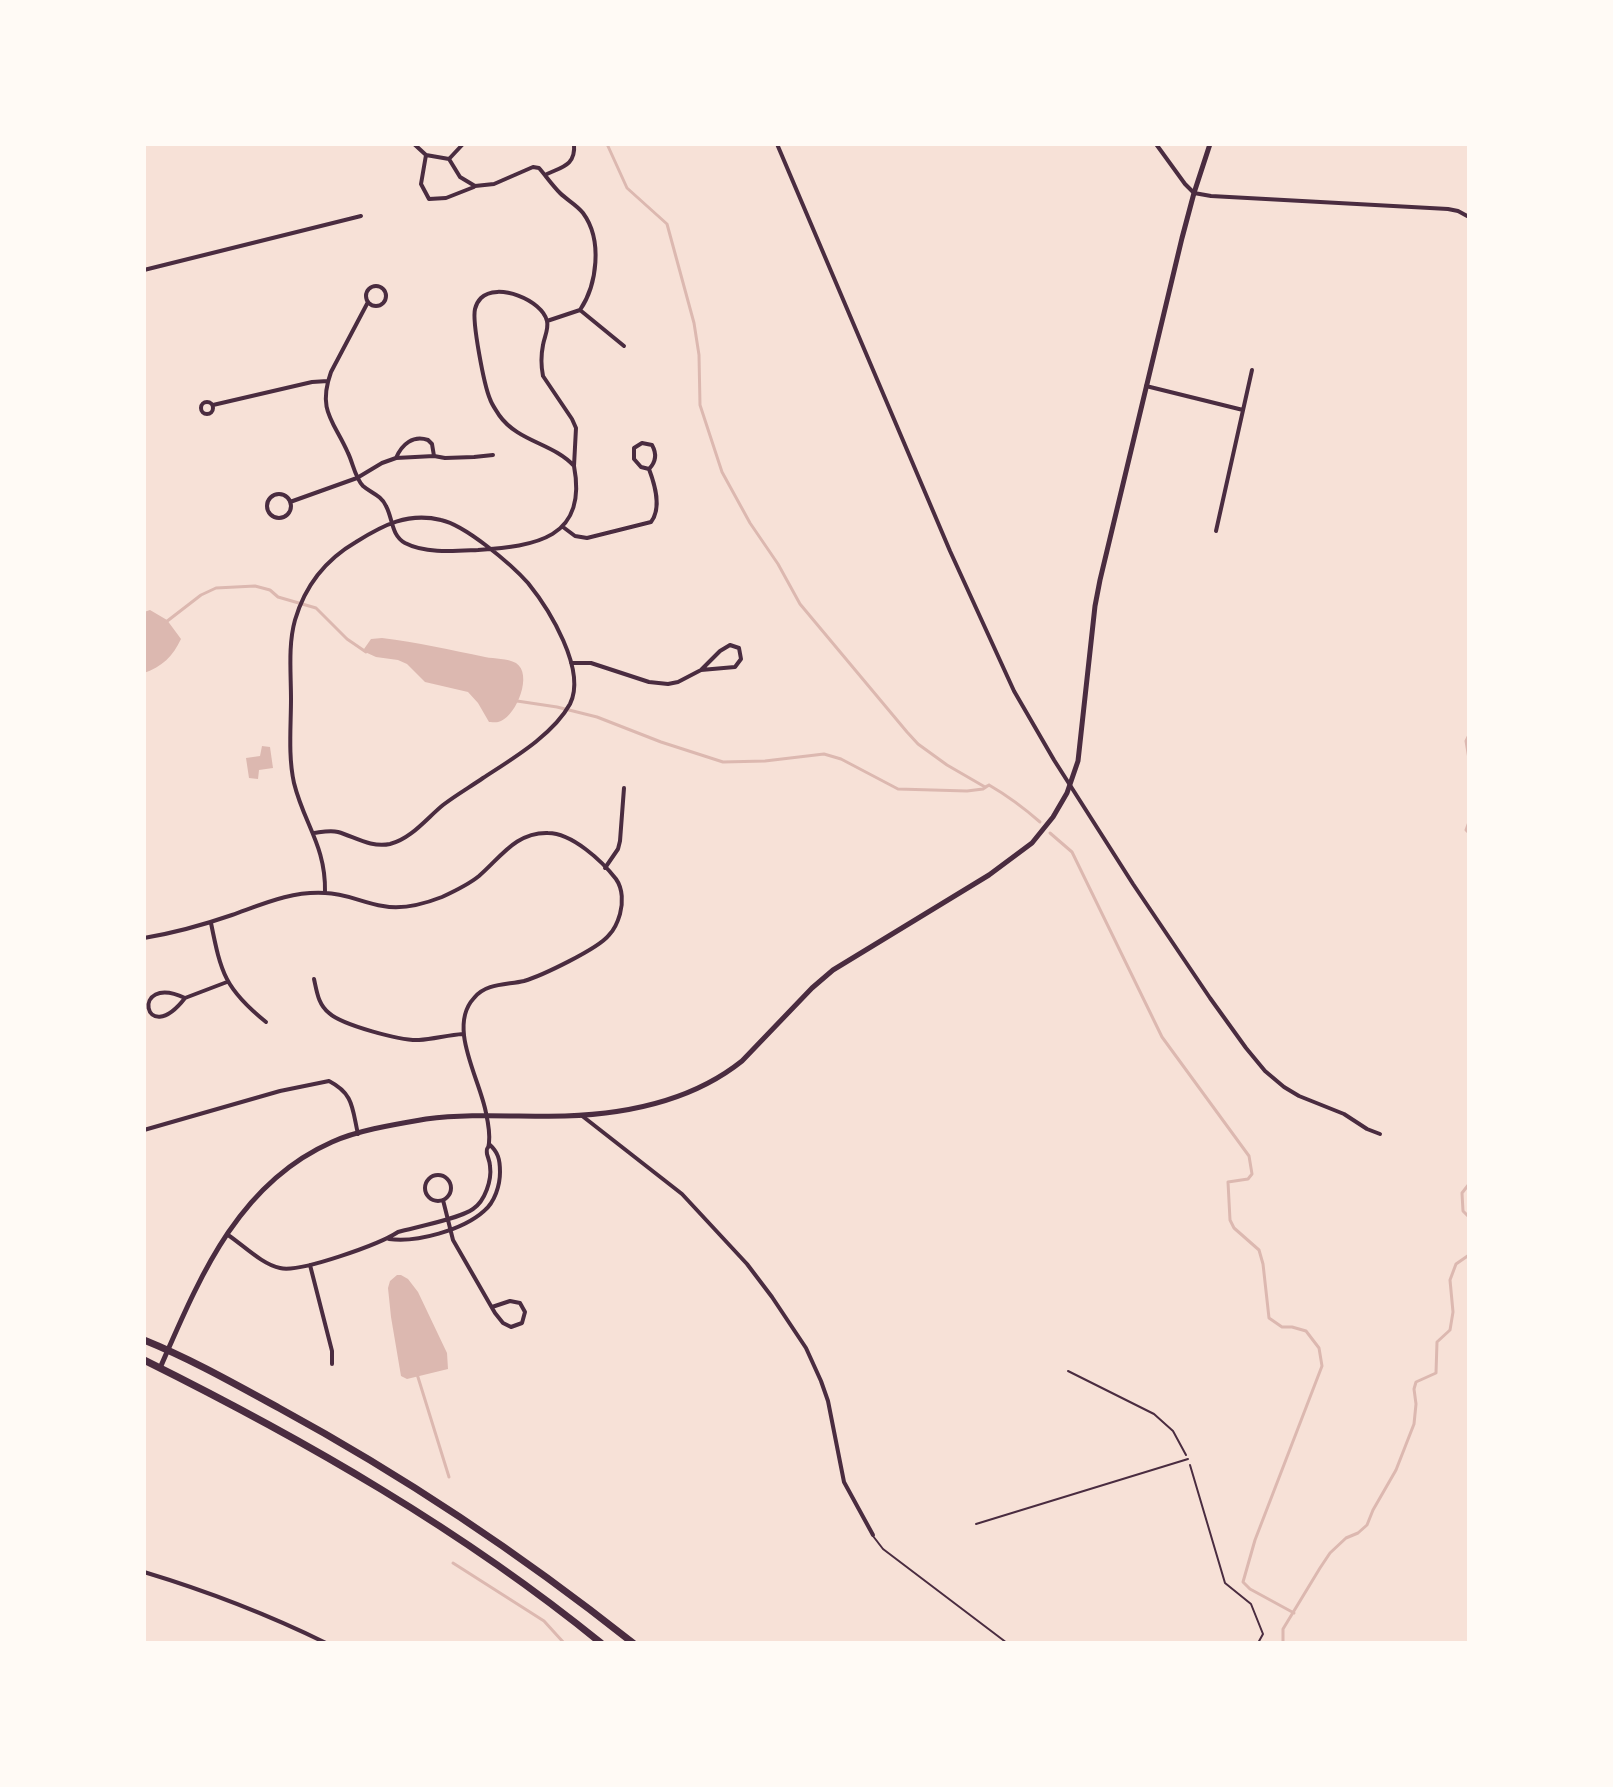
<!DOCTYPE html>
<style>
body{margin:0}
#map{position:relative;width:1613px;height:1787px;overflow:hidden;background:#f7e1d7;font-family:Figtree,sans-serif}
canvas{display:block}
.frame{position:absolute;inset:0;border:146px solid #fffaf5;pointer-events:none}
</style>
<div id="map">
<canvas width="1613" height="1787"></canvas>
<div class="frame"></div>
</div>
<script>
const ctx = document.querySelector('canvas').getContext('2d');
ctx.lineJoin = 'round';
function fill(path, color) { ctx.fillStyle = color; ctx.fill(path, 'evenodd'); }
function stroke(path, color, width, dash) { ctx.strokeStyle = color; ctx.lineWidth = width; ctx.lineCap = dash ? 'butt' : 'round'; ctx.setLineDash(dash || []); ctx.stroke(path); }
const water = new Path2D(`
 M150 610 167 620 181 639C173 656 162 667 144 673V612Z
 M382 638C417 642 451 650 485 657 495 659 507 658 516 663 533 674 517 714 501 721 497 723 494 722 489 722L478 703 468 692 425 682 407 664 398 660 376 657 365 652 364 649 371 639Z
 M262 746 270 747 273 768 259 770 258 779 249 778 246 758 260 756Z
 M397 1275H401L408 1279 418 1292 447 1353 448 1369 407 1379 401 1376 391 1317 388 1288 390 1281Z`);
const stream = new Path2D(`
 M607 144 627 188 667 224 694 323 699 355 700 405 722 472 750 523 778 564 800 604 907 732 918 744 947 765 985 787 989 785C1008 796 1024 808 1040 822
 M166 622 201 595 216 588 255 586 270 590 278 597 316 608 347 639 366 652
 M517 701 557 707 597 717 661 742 723 762 765 761 824 754 841 759 898 789 967 791 983 789 989 785
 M1469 735 1466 741 1469 759
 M1469 822 1466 830 1469 833
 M1050 833 1072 852 1162 1037 1249 1156 1252 1174 1248 1179 1228 1182 1230 1220 1234 1228 1259 1250 1263 1264 1269 1318 1282 1327H1292L1306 1331 1319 1348 1322 1366 1255 1540 1243 1582 1250 1589 1294 1613
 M1469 1184 1462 1193 1463 1211 1469 1217
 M417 1374 449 1477
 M453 1563 544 1621 564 1643
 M1283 1643V1629L1320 1568 1330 1553 1346 1538 1358 1533 1367 1525 1373 1510 1396 1470 1414 1424 1416 1404 1414 1389 1416 1382 1436 1373 1437 1342 1450 1330 1453 1312 1450 1280 1456 1264 1469 1255`);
const path = new Path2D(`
 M1068 1371 1154 1414 1173 1431 1186 1455
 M1190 1465 1225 1583 1251 1604 1263 1634 1258 1643`);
const service = new Path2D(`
 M976 1524 1188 1459
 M873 1536 883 1549 1007 1643`);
const minor = new Path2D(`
 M414 144 426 155 449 159 463 144
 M777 144 950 551 1014 691 1054 760 1133 884 1210 998 1246 1048 1265 1071 1284 1087 1299 1096 1344 1114 1367 1129 1380 1134
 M1156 144 1185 184 1194 193 1211 196 1448 209 1458 211 1469 217
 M426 155 421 184 429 199 446 198 474 187
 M449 159 460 177 475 186 494 184 533 167 539 168C546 176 552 185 560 193 567 200 577 205 583 213 603 240 597 285 580 310L547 321
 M545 175C561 167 576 166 574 144
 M144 270 361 216
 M366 296a10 10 0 1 1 20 0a10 10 0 1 1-20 0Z
 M368 302 331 372C317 411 334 421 348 453 353 463 355 478 363 486 371 493 381 495 386 506 393 519 391 535 405 543 426 554 456 551 478 550 535 546 588 539 574 466 553 443 518 442 499 415 496 410 492 405 490 399 484 385 472 322 475 309 476 305 478 301 481 298 497 282 542 300 547 321 549 329 544 338 543 345 541 355 541 366 543 376L572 419 576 428 574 466
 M580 310 624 346
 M1146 386 1243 410
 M201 408a6 6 0 1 1 12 0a6 6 0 1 1-12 0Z
 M213 405 312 382 328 381
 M642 443 652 445C657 454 656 462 649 469L641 467 634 459V448Z
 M396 458C402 444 413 435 428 440L432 444 434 456
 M267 506a12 12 0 1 1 24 0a12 12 0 1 1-24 0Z
 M290 502 357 478 382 463 396 458 434 456 445 458 474 457 493 455
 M563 527 575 536 587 538 651 522C662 508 655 485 649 469
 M1216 531 1252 370
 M571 663H591L649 682 668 684 678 682 701 670 720 651 730 645 739 648 741 659 735 667 701 670
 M314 833C322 832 330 830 338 832 355 837 371 848 390 844 411 839 427 818 443 805 456 795 470 787 483 778 512 759 553 735 570 704 587 670 549 609 528 583 511 564 465 525 441 520 408 512 383 525 356 542 325 560 305 586 295 620 288 645 291 673 291 699 291 726 288 756 294 783 304 824 326 846 325 892
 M605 868 618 849 620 841 624 788
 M211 923C221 973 225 989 266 1022
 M144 938C174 933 203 925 232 915 263 904 291 891 325 893 345 893 363 903 383 906 403 910 424 904 442 897 455 891 468 885 479 876 501 857 516 832 548 833 572 833 602 861 616 879 623 889 623 903 620 914 618 921 614 930 609 935 598 949 541 976 524 981 507 985 486 983 474 998 447 1027 480 1079 486 1113 488 1122 490 1134 489 1143 488 1152 486 1145 487 1154 488 1158 490 1162 490 1166 492 1180 485 1201 473 1209 459 1219 416 1227 398 1232 380 1244 300 1273 280 1268 263 1265 243 1245 228 1235
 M314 979C317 992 318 1004 329 1013 342 1025 401 1041 419 1040 434 1039 448 1035 463 1034
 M185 998C144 1051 129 972 185 998L227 982
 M581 1115 682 1194 747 1264 772 1297 806 1348 821 1381 828 1401 844 1482 873 1535
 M144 1130 280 1091 329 1081C354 1094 352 1108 358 1134
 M425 1188a13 13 0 1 1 26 0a13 13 0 1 1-26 0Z
 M443 1200 453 1240 495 1313 503 1323 511 1327 522 1323 525 1312 520 1303 510 1301 492 1307
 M389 1239C416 1243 463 1230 484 1211 495 1202 500 1185 500 1172 500 1159 498 1152 489 1144
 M310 1265 332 1351V1364
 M144 1572C207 1591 267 1614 326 1643`);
const tertiary = new Path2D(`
 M160 1368C199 1279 237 1184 332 1142 358 1130 397 1124 426 1119 472 1113 519 1117 565 1116 628 1114 692 1101 742 1061L812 988 833 970 989 875 1032 843 1053 817 1067 793 1078 761 1095 606 1100 580 1182 238 1194 193 1210 144`);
const primary = new Path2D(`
 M144 1340C191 1359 235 1384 279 1408 404 1476 522 1555 633 1643
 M144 1360C305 1440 462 1530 601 1643`);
fill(water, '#dcb8b0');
stroke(stream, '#dcb8b0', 3);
stroke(path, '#4a2c40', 2);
stroke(service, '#4a2c40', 2);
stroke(minor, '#4a2c40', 4);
stroke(tertiary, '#4a2c40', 5);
stroke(primary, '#4a2c40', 7);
</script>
